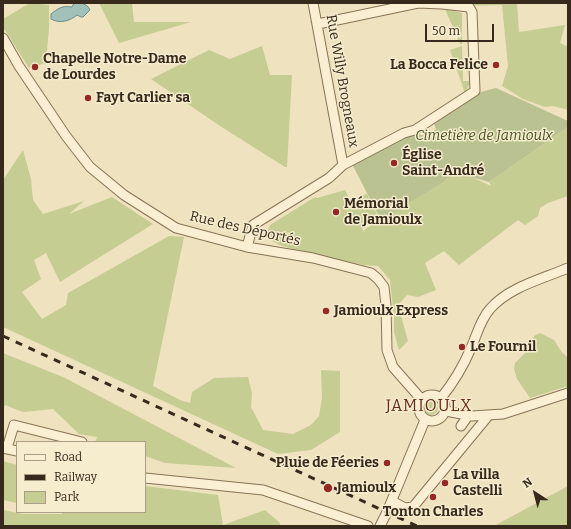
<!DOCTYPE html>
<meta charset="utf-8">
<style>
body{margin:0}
#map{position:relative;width:571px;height:529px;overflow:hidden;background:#efe2be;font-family:Bitter,serif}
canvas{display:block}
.frame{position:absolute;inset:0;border:4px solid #372a1c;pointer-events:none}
.legend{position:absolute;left:16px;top:441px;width:130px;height:72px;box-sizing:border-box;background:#f6ecce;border:1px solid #aa9e87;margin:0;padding:5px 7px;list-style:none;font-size:12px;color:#372a1c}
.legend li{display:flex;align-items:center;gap:8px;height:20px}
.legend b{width:20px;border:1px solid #aa9e87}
.north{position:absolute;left:515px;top:473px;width:40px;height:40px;-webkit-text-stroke:3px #f6ecce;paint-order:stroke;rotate:324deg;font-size:11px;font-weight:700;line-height:16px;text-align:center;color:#372a1c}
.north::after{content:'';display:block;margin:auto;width:14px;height:18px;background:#372a1c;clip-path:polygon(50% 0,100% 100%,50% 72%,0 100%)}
.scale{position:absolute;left:425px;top:24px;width:69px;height:18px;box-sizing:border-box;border:2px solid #372a1c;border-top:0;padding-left:5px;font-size:12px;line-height:14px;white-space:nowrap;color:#372a1c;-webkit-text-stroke:3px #f6ecce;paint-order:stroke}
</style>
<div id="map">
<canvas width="571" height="529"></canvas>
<div class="frame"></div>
<ul class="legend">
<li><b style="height:5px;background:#faefd2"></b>Road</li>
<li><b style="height:5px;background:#372a1c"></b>Railway</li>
<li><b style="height:11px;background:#c5cd92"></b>Park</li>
</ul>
<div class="north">N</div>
<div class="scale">50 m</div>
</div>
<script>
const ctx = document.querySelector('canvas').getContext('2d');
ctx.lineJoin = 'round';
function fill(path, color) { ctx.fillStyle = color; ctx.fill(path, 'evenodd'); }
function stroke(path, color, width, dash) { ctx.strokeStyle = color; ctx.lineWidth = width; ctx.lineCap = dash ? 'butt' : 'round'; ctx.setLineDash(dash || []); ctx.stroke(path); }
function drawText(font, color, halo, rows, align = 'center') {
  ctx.font = font + ' Bitter,serif'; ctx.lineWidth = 3; ctx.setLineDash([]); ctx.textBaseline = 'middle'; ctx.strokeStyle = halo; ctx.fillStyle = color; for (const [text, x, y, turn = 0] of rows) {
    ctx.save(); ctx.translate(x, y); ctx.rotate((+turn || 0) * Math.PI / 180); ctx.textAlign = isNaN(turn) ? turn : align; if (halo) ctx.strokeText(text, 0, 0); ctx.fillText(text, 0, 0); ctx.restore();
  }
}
const green = new Path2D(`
 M30 3 49 5V28L46 63 29 68 3 27V19Z
 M99 3H132L134 22H191L119 43Z
 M449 3H517L519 32 565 25 560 43 568 47V110L553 106 545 107 523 99 502 86 508 66 502 5 465 6Z
 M445 9 462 13V44H460Z
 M262 46 270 75H292L287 167H285L220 126 151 79 209 50 230 59Z
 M462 46 463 81H471L465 93 450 50Z
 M568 127V196L548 203 540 208 538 216 525 225 518 220 459 265 444 251 425 263 436 290 418 297 407 295 398 305 408 341 399 350 394 332V318L390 280 378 266 364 265 302 252 280 245 272 241 268 235V230L270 225 315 197 317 198 345 190 350 200 367 194 379 218 362 228 364 232 365 229 444 182 453 171 454 177 458 171 491 186 489 182Z
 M23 150 31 179 33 200 43 214 84 201 69 214 112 197 153 224 60 282 46 253 34 260 41 279 22 292 42 319 66 305 68 293 169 236 184 237 153 386 180 400 190 403 192 392 214 378 248 377 252 393 251 407 263 430 293 434 311 425 319 416 322 398 321 370 340 371V432L311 450 278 454 3 327V180Z
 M540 333 554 340 561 351 568 358V386L530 398 517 379 514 369 515 363 530 348 534 336Z
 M3 353 63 377 236 468 165 463 145 456V442H95L97 437 79 434 53 409 23 412 5 405 3 410Z
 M424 408a7 7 0 1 1 14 0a7 7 0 1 1-14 0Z
 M3 461 17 465V503L3 500Z
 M145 486 218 495 223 525 265 510 280 523V526H3V510L23 514H62V512H145Z
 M568 486V526H494Z`);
const cemetery = new Path2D(`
 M496 88 568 121V127L489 182 453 172 444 182 381 220 352 164 406 134H417L426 136 436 129 433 121 477 93Z`);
const water = new Path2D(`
 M75 3C81 3 87 3 90 10L83 17H81L77 15C70 21 60 24 51 19V14C57 9 63 5 71 7Z`);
const minor = new Path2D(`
 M318 24 418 3 442 4 469 7 472 12 475 91 415 130 404 133 343 165
 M3 38 19 66 66 136 90 167 124 195 176 228 247 247 313 258 371 273 378 279 384 287 386 305 387 350 393 367 422 400
 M247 247 253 225 329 178 343 165 313 3
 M419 408a13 13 0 1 1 26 0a13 13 0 1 1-26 0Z
 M441 398C454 382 463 367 471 348 477 335 480 320 490 309 509 287 542 279 568 268
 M446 411 472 416 503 414 568 393
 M461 426 468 416
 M3 448 17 451
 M7 448 14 425 82 442
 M145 478 263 490 368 526
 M392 501 405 508 413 507 489 415
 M380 526 387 512 425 420`);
const rail = new Path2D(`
 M3 336 417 526`);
const markers = [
 [496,65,4,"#992724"],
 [35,67,4,"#992724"],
 [88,98,4,"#992724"],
 [394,163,4,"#992724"],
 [336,212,4,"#992724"],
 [326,311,4,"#992724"],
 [462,347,4,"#992724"],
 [387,463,4,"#992724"],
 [445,483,4,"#992724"],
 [328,488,5,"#992724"],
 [433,497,4,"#992724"]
];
const poiNames = [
 ["Chapelle Notre-Dame",43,59],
 ["de Lourdes",43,75],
 ["La Bocca Felice",488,65,"right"],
 ["Fayt Carlier sa",96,98],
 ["Église",402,155],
 ["Saint-André",402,171],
 ["Mémorial",344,204],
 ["de Jamioulx",344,220],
 ["Jamioulx Express",334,311],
 ["Le Fournil",470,347],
 ["Pluie de Féeries",379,463,"right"],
 ["La villa",453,475],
 ["Castelli",453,491],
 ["Jamioulx",337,488],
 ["Tonton Charles",433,512,"center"]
];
const streetNames = [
 ["Rue Willy Brogneaux",342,81,80],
 ["Rue des Déportés",245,229,13]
];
const parkNames = [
 ["Cimetière de Jamioulx",484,136]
];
const quarterNames = [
 ["JAMIOULX",429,407]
];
fill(green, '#c5cd92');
fill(cemetery, '#bac292');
fill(water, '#a2c1b9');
stroke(water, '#698f87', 1);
stroke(minor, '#887356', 11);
stroke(minor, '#faefd2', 9);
stroke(rail, '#372a1c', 3, [7, 7]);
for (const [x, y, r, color] of markers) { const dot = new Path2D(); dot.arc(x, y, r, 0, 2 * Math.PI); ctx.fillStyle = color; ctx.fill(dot); stroke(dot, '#f6ecce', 1.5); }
drawText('bold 14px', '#372a1c', '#f6ecce', poiNames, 'left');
drawText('14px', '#372a1c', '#f6ecce', streetNames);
drawText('italic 14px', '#465421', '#f6ecce', parkNames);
ctx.letterSpacing = '1px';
drawText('16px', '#652c1a', '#f6ecce', quarterNames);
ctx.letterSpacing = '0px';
</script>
